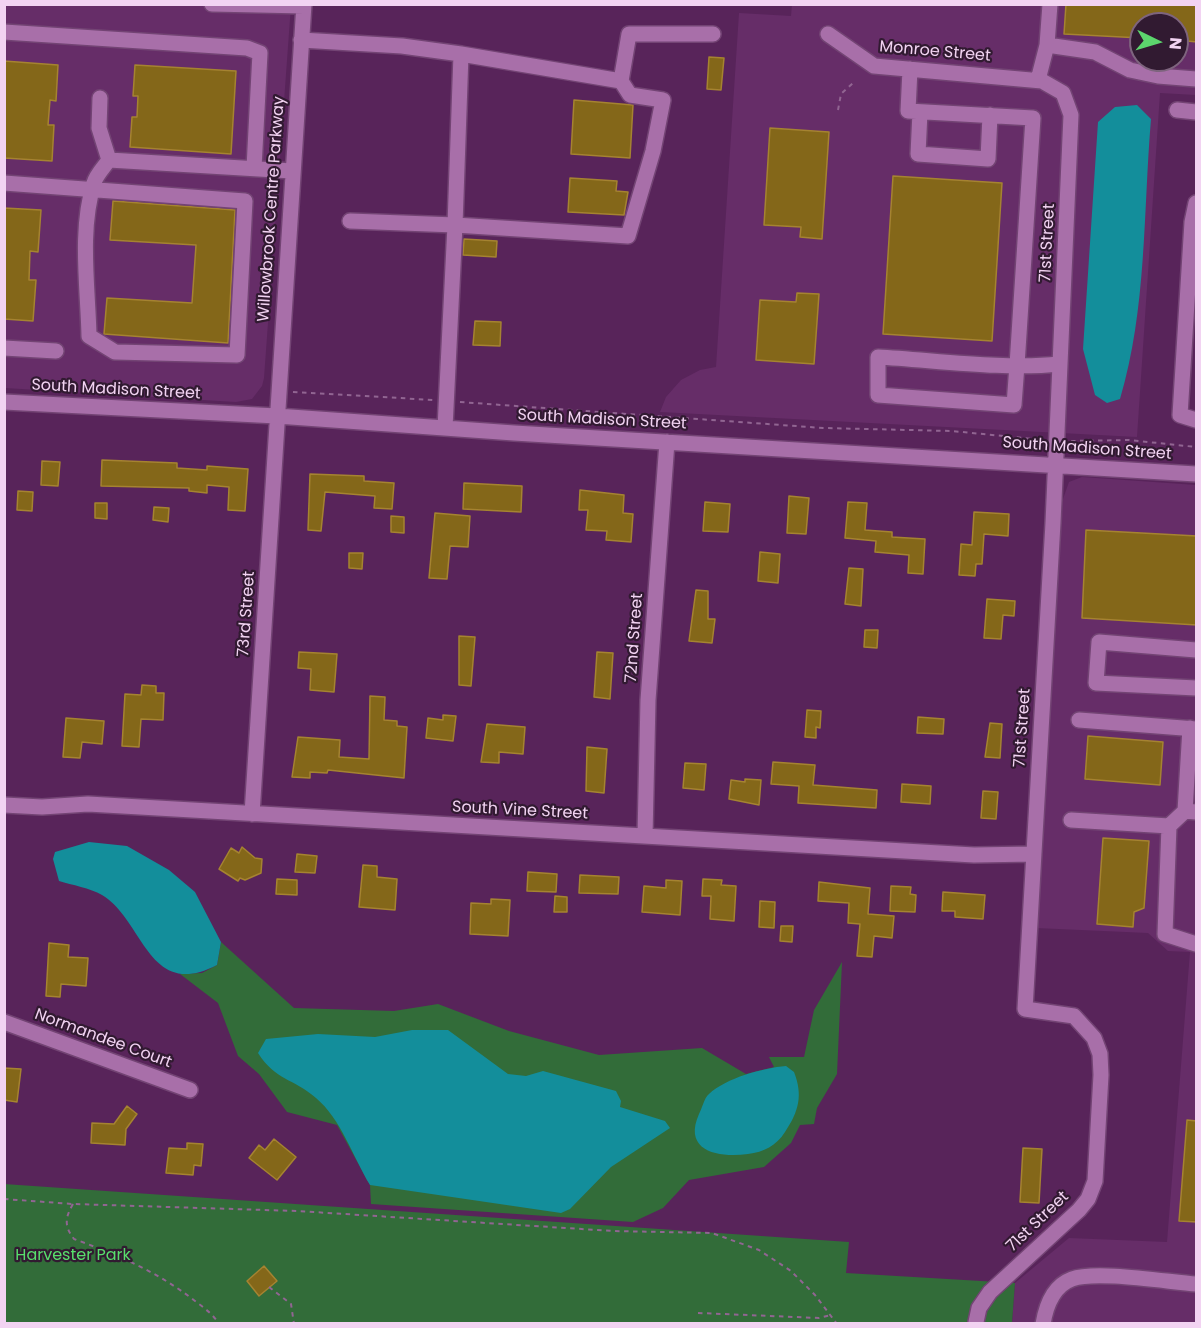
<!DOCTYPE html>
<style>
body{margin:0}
#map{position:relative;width:1201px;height:1328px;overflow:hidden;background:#58245a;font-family:Poppins,sans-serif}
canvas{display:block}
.frame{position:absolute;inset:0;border:6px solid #f2d3f2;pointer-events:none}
.north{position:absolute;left:1129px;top:12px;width:60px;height:60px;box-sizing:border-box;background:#311a31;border:2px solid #7e647e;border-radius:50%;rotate:95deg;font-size:16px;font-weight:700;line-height:24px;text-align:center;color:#f2d3f2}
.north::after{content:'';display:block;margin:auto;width:21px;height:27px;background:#5cd56d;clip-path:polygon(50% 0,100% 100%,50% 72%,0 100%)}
</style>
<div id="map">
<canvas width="1201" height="1328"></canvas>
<div class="frame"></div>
<div class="north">N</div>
</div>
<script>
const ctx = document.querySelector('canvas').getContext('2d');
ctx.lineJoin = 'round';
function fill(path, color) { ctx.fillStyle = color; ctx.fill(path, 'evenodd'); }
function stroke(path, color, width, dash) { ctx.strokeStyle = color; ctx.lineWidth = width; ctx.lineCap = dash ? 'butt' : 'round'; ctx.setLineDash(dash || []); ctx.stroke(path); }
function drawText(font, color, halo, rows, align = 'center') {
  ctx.font = font + ' Poppins,sans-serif'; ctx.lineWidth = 4.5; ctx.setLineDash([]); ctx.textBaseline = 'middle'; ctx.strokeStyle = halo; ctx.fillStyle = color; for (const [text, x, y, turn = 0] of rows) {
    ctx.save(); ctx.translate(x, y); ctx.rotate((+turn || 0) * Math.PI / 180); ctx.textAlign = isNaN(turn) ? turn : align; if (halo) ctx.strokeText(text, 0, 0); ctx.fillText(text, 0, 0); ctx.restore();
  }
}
const built = new Path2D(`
 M792 4 1196 5V95L1160 93 1137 437 660 412 666 397 681 380 700 370 716 367 739 13 791 16ZM1141 24H1177V60H1141Z
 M4 5H291L264 378 262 386 252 399 236 402 5 388Z
 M1082 477 1196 485V1323L1012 1324 1015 1283 1069 1238 1167 1242 1190 952 1168 951 1148 933 1036 928 1063 499 1069 482Z`);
const green = new Path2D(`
 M221 942 294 1008 394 1011 438 1004 509 1031 599 1055 702 1048 746 1074 774 1067 769 1057H804L814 1010 842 962 837 1074 817 1108 814 1124 800 1125 791 1143 764 1167 689 1180 663 1208 633 1222 371 1204 370 1185 337 1125 287 1112 259 1074 238 1056 218 1003 180 974 202 973 217 965Z
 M4 1184 849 1242 846 1273 1015 1283 1012 1323H5Z`);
const water = new Path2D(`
 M1137 105 1151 119C1143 214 1147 308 1120 399L1107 403 1095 395 1083 349 1098 122 1115 107Z
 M89 842 127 846 169 870 195 892 221 942 217 965C148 1001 144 920 102 895 90 888 72 885 59 881L53 859 55 852Z
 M412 1030H448L508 1074 526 1076 543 1071 616 1091 621 1101 620 1107 665 1121 670 1128 611 1167 570 1209 561 1213 370 1185C353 1157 341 1119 316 1098 293 1078 276 1081 258 1053L266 1039 318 1034 375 1037Z
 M786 1066 794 1072C803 1095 799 1111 785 1132 776 1146 764 1152 748 1154 720 1158 682 1152 699 1114 702 1109 704 1098 709 1094 726 1078 763 1068 786 1066Z`);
const building = new Path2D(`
 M1066 4H1197V42L1177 40V24H1141V38L1064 34Z
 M709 57 724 58 721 90 707 89Z
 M4 61 58 65 56 101 50 100 48 125H54L52 161 4 158Z
 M135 65 236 71 231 154 130 147 132 117H137L138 96H133Z
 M574 100 633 105 630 158 571 154Z
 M770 128 829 132 822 239 800 237 801 227 764 225Z
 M893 176 1002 183 992 341 883 334Z
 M570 178 617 181 616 191 628 192 624 215 568 212Z
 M113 201 235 210 228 343 104 334 107 298 192 303 196 245 110 240Z
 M4 208 41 210 38 252 30 251 29 280H36L33 321 4 319Z
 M464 239 497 241 496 257 463 255Z
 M797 293 819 294 814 364 756 360 760 300 796 302Z
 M475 321 501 322 500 346 473 345Z
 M102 460 177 463V468L207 470V466L248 469 245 511 228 510 229 487 207 485V493L189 491V488L101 486Z
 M42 461 60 462 58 486 41 485Z
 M310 474 364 476V481L394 483 392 509 374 508 375 496 325 492 321 531 308 530Z
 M464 483 522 486 521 512 463 509Z
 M580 490 624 495 623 513 633 514 631 542 606 540 607 531 586 530 588 510H579Z
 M18 491 33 492 32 511 17 510Z
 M789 496 809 498 806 534 787 533Z
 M705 502 730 504 728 532 703 531Z
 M848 502 867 503 865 530 892 532V537L925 539 923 574 908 573 909 555 875 552 876 541 845 538Z
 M95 503H107V519L95 518Z
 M154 507 169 508 168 522 153 520Z
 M974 512 1009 514 1008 536 984 534 982 564H976L975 576 959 575 961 544 972 545Z
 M435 513 470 516 468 547 450 546 447 579 429 578Z
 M391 516 404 517V533L391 532Z
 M1086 530 1197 536V625L1082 618Z
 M760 552 780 554 778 583 758 581Z
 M349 553H363L362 569 349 568Z
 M849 568 863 569 861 606 845 604Z
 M696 590 708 591V619H715L712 643 689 641Z
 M987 599 1015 601 1014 616 1003 615 1001 639 984 638Z
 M865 630H878L877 648 864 647Z
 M459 636 475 637 471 686 459 685Z
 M299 652 337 654 334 692 310 690 311 669 298 668Z
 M597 652 613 653 610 699 594 697Z
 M142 685 156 686V693H164L163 720 141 719 139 747 122 746 125 694 141 695Z
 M370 696 385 697 384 720 397 721V726L407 727 404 778 328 770 327 773 310 772V778L292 777 298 737 340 740 339 757 369 759Z
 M807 710 821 711 820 728 816 727V738L805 737Z
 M443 715 456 716 453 741 426 738 428 718 443 720Z
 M918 717 944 719 943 734 917 733Z
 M66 718 104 721 102 744 82 742 80 758 63 757Z
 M990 723 1002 724 1000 758 985 757Z
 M487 724 525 727 523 754 499 752V763L481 762Z
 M1088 736 1163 742 1160 785 1085 779Z
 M587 747 607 749 604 793 586 791Z
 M773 762 815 765 813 785 877 790 876 808 798 803 799 786 771 784Z
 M685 763 706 764 704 790 683 788Z
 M745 779 761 780 759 805 729 799 731 780 745 782Z
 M902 784 931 786 930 804 901 802Z
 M983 791 998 792 996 819 981 818Z
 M1103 838 1149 841 1144 908 1134 912 1133 927 1097 924Z
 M242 847 255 858 262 859 261 873 245 880 240 878 238 881 219 869 231 848 239 853Z
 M297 854 317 856 315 873 295 872Z
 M363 865 377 866V877L397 879 395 910 359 907Z
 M528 872 557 874 556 892 527 891Z
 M580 875 619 877 618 894 579 893Z
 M277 879 297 880V895L276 894Z
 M703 879 722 880 721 885 736 886 734 921 710 919 711 896H702Z
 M666 880 682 881 680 915 642 912 644 886 666 888Z
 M819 882 870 888 868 914 894 916 892 938 874 936 872 957 857 956 860 924 848 923 849 903 818 901Z
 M891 886 911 887 910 894 916 895 915 912 890 911Z
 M943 892 985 895 983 919 955 917V911H942Z
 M555 896 567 897V912H554Z
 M491 899 510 900 508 936 470 934 471 903 491 904Z
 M760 901 775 902 774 928 759 927Z
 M781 926H793L792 942 780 941Z
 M49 943 69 945 68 957 88 958 86 986 61 984 60 997 46 996Z
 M4 1068 21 1069 17 1102 4 1100Z
 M127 1106 137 1114 126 1129 125 1145 91 1143 92 1123 114 1124Z
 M1187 1120 1197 1121V1222L1179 1221Z
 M274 1139 296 1157 277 1180 249 1158 259 1145 265 1150Z
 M187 1143 203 1144 201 1166 194 1165 193 1175 166 1173 169 1148 187 1149Z
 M1023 1148 1042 1149 1039 1203 1020 1202Z
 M264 1266 277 1281 259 1296 247 1281Z`);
const path = new Path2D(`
 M838 110 841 94 853 83
 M293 392 434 400
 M460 402 823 428 952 431 1044 440
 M1071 441 1129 440 1196 447
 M4 1199 73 1204 297 1211 613 1231 712 1233 759 1250 791 1271 815 1295 837 1324
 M73 1204C65 1218 64 1226 74 1239 118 1255 158 1272 195 1301 204 1308 213 1314 219 1324
 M269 1287 291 1304 294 1324
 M698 1313 819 1318 831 1315`);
const minor = new Path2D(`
 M212 4 304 6
 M4 32 247 48 260 53 254 168
 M828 34 874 66 1042 81 1063 93 1071 115 1053 523 1025 1009 1074 1016 1094 1038 1100 1054 1101 1075 1095 1181 1088 1199 1079 1210 990 1292 979 1308 976 1322
 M301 40 402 46 461 54
 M1047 45 1095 52 1130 70 1158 76 1196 79
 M910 69 908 111 1033 118 1017 365 1014 405 878 395V357C934 360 1006 370 1059 364
 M1038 80 1047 45 1050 4
 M100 98 99 128 109 160 292 171
 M1177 110 1196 112
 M920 112 918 154 988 159 990 115
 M4 183 245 201 237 355 115 352 89 336C88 288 79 230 94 183 96 175 104 167 109 160
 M1196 203 1192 222 1180 415 1196 420
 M350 221 455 225 461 54 621 81 629 34H713
 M4 348 56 351
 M4 402 277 416 514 433 1196 474
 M445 428 455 225 628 236 653 151 663 100 630 95 621 81
 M1196 650 1099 642 1096 683 1196 688
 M1079 720 1196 729
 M1190 728 1185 811 1196 812
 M4 805 42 807 88 804 974 855 1033 854
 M252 814 304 4
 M1071 820 1169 826 1185 811
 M1169 826 1165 934 1196 944
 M645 836 648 700 667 442
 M4 1022 190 1090
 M1043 1324C1046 1306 1053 1286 1072 1279 1096 1270 1168 1282 1196 1284`);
const streetNames = [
 ["Monroe Street",935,52,5],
 ["Willowbrook Centre Parkway",272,209,-86],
 ["71st Street",1048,243,-87],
 ["South Madison Street",116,390,3],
 ["South Madison Street",602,420,3],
 ["South Madison Street",1087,449,4],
 ["73rd Street",247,614,-86],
 ["72nd Street",635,638,-86],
 ["71st Street",1023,728,-86],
 ["South Vine Street",520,811,3],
 ["Normandee Court",103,1039,20],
 ["71st Street",1038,1222,-44]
];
const parkNames = [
 ["Harvester Park",73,1256]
];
fill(built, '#662d68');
fill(green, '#326c39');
fill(water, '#138e9b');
fill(building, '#846719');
stroke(building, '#a58331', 1.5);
stroke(minor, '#734474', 18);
stroke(path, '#916592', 2, [4.5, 4.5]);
stroke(minor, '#a86fa9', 15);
drawText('16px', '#f2d3f2', '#311a31', streetNames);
drawText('16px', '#58de6c', '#311a31', parkNames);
</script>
